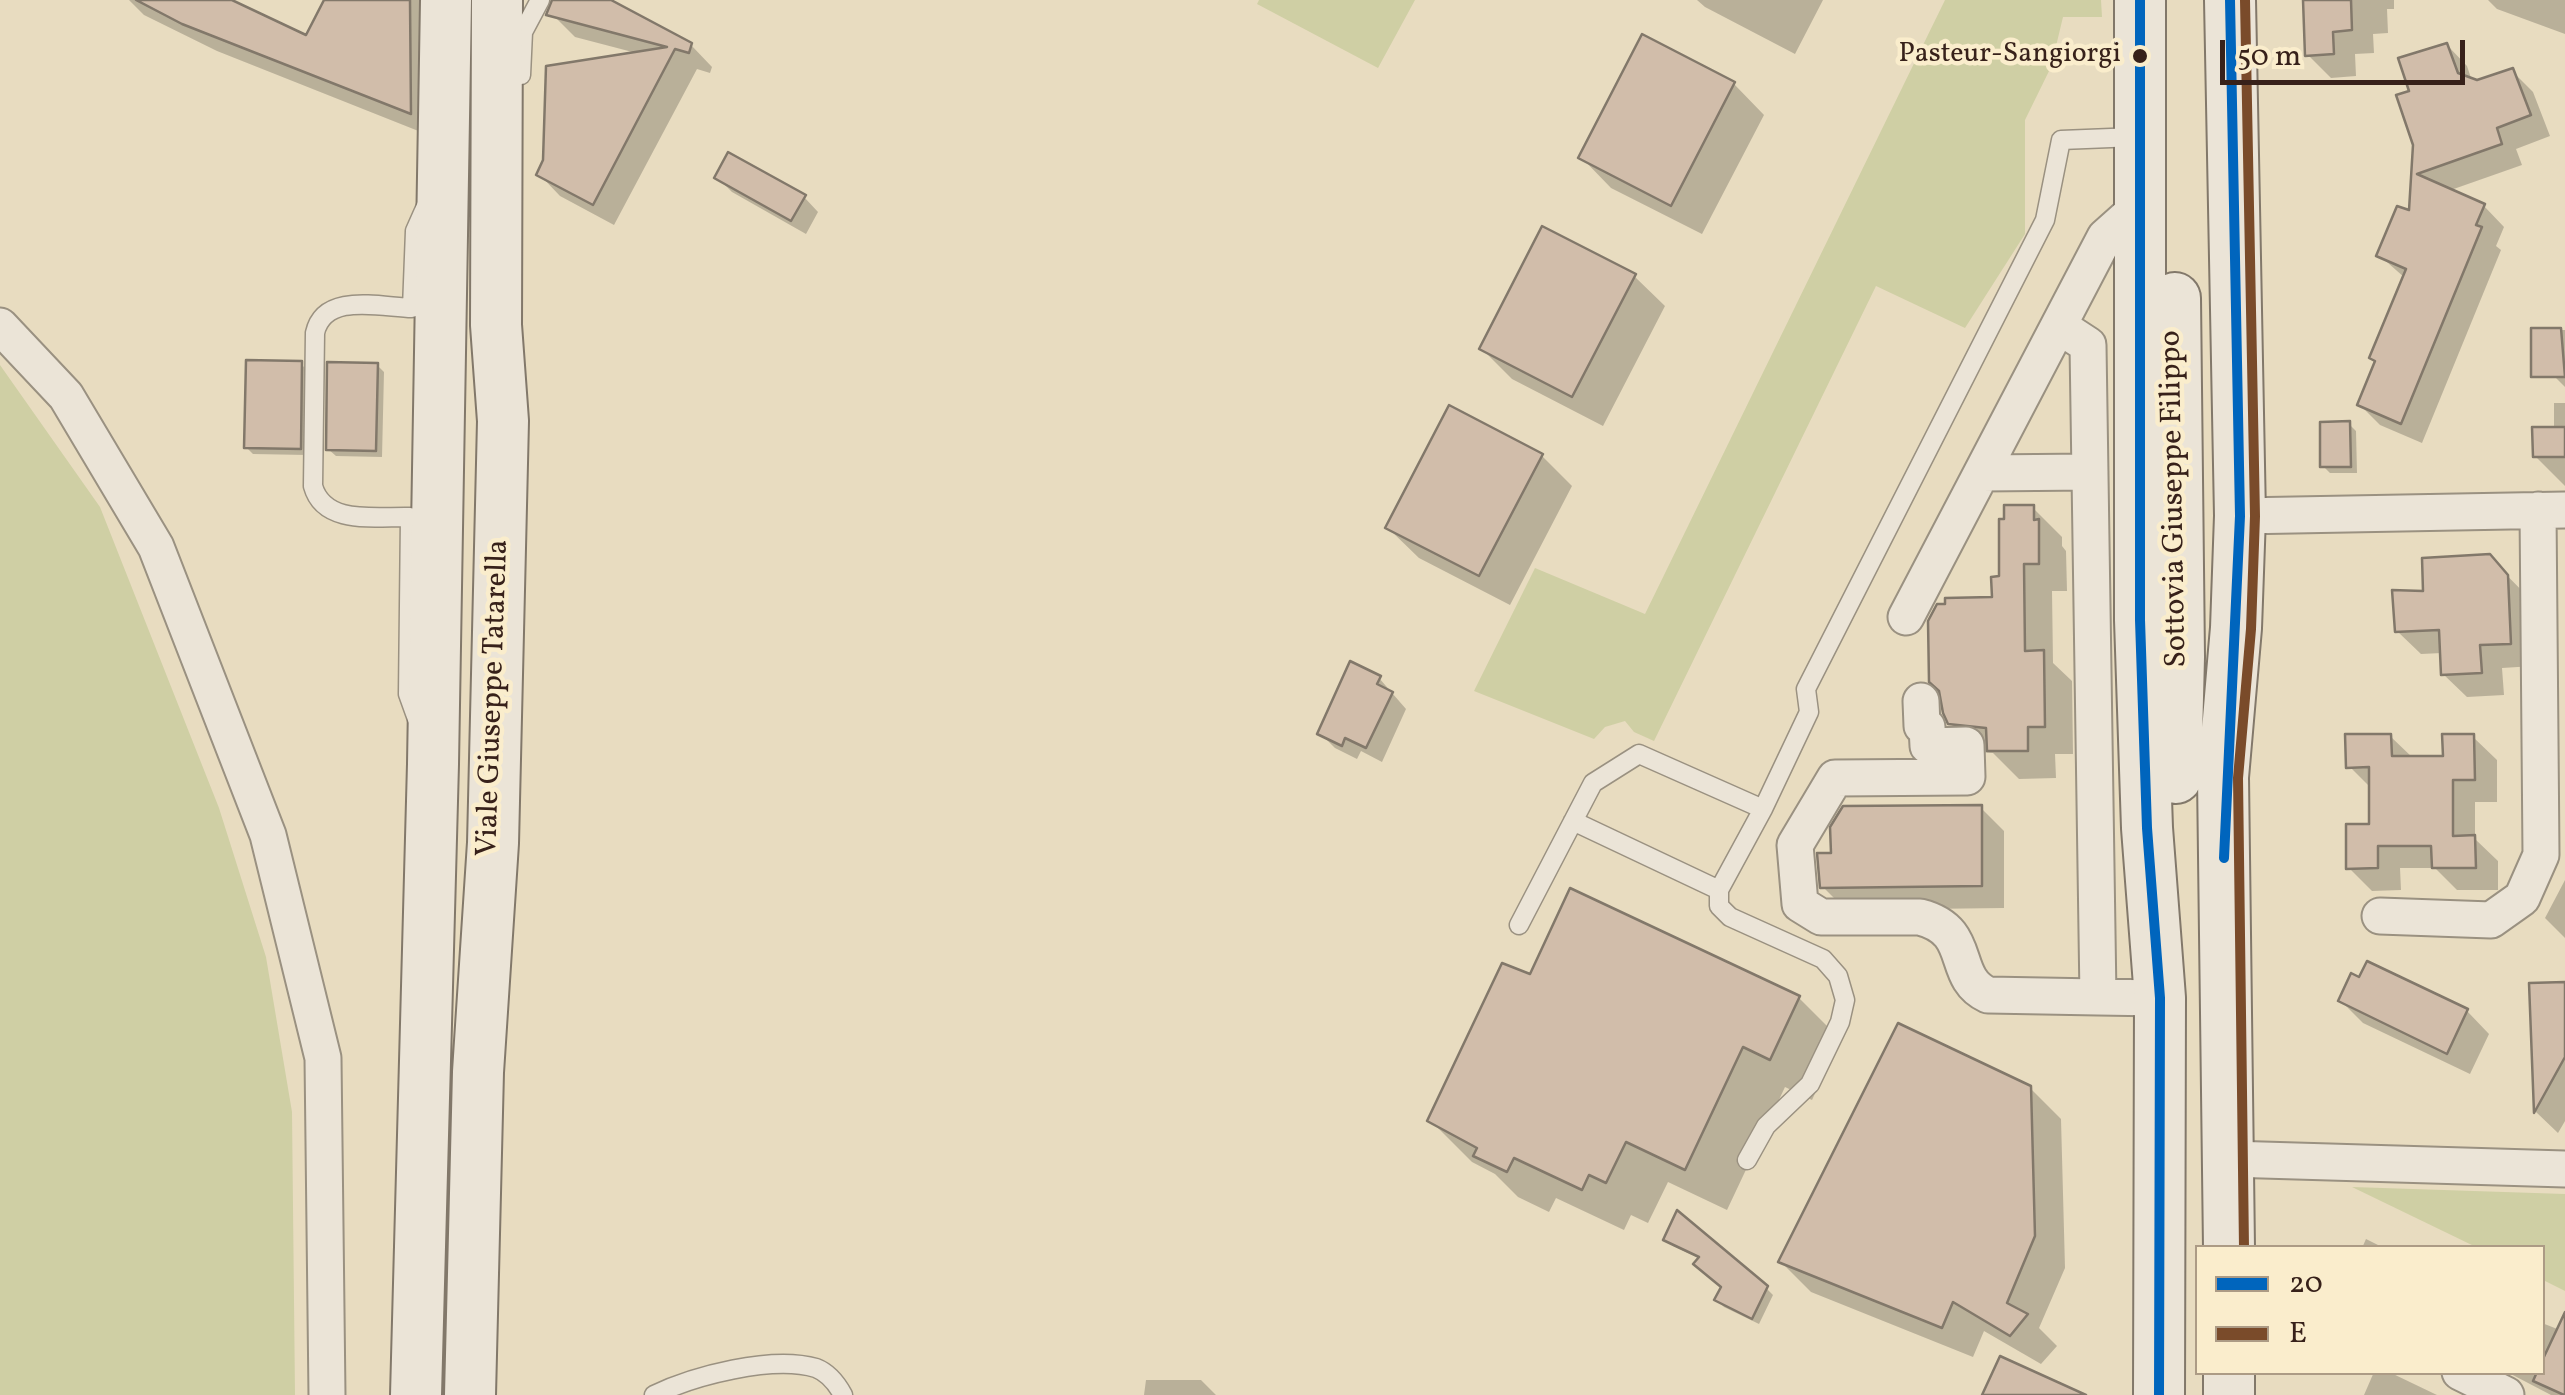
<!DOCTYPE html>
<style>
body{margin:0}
#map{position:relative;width:2565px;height:1395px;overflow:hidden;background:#e8dcc0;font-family:Vollkorn,serif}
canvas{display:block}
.legend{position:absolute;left:2195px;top:1245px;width:350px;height:130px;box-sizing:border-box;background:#faedcc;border:2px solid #ac9b85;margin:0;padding:12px 18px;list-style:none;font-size:30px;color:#37211a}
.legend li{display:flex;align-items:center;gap:20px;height:50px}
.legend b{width:50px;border:2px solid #ac9b85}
.scale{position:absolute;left:2220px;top:40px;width:245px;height:45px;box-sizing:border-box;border:5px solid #37211a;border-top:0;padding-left:12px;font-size:30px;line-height:35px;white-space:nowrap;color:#37211a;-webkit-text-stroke:8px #faedcc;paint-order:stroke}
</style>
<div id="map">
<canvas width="2565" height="1395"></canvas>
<ul class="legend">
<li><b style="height:12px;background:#0065bd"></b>20</li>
<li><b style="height:12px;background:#7a4b2a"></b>E</li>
</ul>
<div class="scale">50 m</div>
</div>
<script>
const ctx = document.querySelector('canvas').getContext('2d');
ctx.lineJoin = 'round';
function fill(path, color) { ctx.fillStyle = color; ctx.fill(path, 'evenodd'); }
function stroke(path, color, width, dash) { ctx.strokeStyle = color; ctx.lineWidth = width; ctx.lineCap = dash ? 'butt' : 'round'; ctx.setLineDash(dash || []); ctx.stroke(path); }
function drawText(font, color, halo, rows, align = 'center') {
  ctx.font = font + ' Vollkorn,serif'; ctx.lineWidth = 9; ctx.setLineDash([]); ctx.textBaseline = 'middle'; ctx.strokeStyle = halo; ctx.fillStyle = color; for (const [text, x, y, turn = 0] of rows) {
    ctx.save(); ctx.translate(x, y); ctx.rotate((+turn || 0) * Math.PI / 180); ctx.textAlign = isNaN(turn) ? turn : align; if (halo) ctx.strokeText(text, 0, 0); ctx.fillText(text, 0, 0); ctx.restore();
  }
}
const green = new Path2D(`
 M1259 0H1415L1378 68 1257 4Z
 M1945 0H2101L2102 17H2063L2051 67 2025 120V234L1965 328 1876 286 1654 741 1634 732 1625 721 1605 727 1594 739 1474 691 1535 568 1645 614Z
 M0 365 100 507 219 808 266 957 292 1112 295 1395H0Z
 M2352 1187 2565 1194V1291L2543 1280 2542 1248 2476 1247Z`);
const shadow = new Path2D(`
 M129 0H233L238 6 307 38 326 0H422L436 138 217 51 144 15Z
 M552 0H606L691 45 712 67 710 73 697 69 614 225 560 196 539 174 640 54 575 37 553 15Z
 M1697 0H1823L1795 54 1705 7Z
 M2305 0H2394V9H2387L2388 33 2373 34 2374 53 2355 54 2356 76 2331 78 2308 55Z
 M2488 0H2565V34L2497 9Z
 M2447 45 2467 66 2472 81 2477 82 2512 71 2533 92 2550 136 2516 149 2522 165 2448 191 2484 206 2504 227 2496 246 2501 250 2422 443 2380 425 2360 405 2405 278 2379 255 2411 214 2416 145 2412 92Z
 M1734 84 1764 115 1702 234 1611 188 1581 157Z
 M717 177 804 197 818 212 806 234 732 192Z
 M1634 276 1665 306 1603 426 1512 379 1482 349Z
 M2534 330H2565V387L2534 356Z
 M301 364 308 371 307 455 253 454 246 447Z
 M377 365 384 372 382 457 336 456 328 449Z
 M2554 403H2565V486L2535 456 2554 429Z
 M2349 424 2356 431 2357 473H2330L2323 466Z
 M1542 456 1572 486 1510 605 1419 558 1388 528Z
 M2033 508 2062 537V546L2066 551 2067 591H2052L2053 663 2072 681 2073 754H2055L2056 778 2019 779 1993 753 1979 752 1950 723 2002 579Z
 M2489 557 2531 600 2534 666 2502 668 2504 695 2467 697 2443 674 2442 653 2421 654 2397 631 2426 594Z
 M1379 678 1406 709 1382 762 1361 751 1357 759 1335 748 1320 733Z
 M2390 736 2413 758H2445L2473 737 2497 760V802H2475V839L2498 861V890H2457L2435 868H2400L2401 890 2372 891 2349 868 2372 827V789L2349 766Z
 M1981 808 2004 831V908L1846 910 1822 886 1833 856Z
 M2565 880V938L2545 918Z
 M2368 965 2467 1011 2489 1034 2470 1074 2363 1023 2341 1001 2360 980Z
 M1531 977 1799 998 1840 1039 1812 1100 1785 1087 1727 1210 1668 1182 1648 1223 1631 1215 1624 1230 1556 1198 1549 1212 1518 1197 1495 1174 1472 1162 1430 1120Z
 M2565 984V1121L2558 1133 2536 1112 2532 986Z
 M2030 1088 2061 1119 2065 1268 2039 1328 2057 1346 2041 1364 1984 1331 1973 1357 1811 1292 1781 1262Z
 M1666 1239 1766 1288 1773 1295 1759 1324 1724 1307 1717 1300 1723 1287 1701 1259 1673 1246Z
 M2366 1239 2384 1248H2362Z
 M2542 1323 2565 1332V1395H2551L2507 1372H2542Z
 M2374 1372H2389L2437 1395H2364Z
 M1146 1380H1201L1216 1395H1144Z`);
const building = new Path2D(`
 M136 0H232L306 35 324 0H410L411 114 182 24Z
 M552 0H611L692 43 689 53 675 49 593 205 536 175 543 160 546 66 667 47 546 15Z
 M2303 0H2351L2352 30 2333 32 2334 54 2305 56Z
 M1642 34 1735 82 1671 206 1578 158Z
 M2447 43 2458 73 2477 80 2513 68 2531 115 2497 128 2502 144 2417 174 2485 204 2476 225 2482 227 2401 424 2357 405 2375 361 2369 358 2406 269 2376 256 2397 206 2409 210 2413 145 2396 95 2409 91 2398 58Z
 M728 152 806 195 791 221 714 178Z
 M1542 226 1636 274 1572 397 1479 349Z
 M2531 328H2561L2565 377H2531Z
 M246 360 302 361 301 449 244 448Z
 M327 362 378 363 376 451 326 450Z
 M1449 405 1543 454 1479 576 1385 528Z
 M2350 421 2351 467H2320V422Z
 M2532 427H2565V457H2533Z
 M2004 505H2034V520L2039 519V564H2024L2025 651 2044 650 2045 727H2028V751H1987L1986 728 1948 724 1943 713 1939 691 1929 682 1928 621 1937 604H1945V598L1992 597 1991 577 1999 576V519H2004Z
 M2490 554 2508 575 2511 644 2480 645 2482 673 2441 675 2439 630 2395 632 2392 590 2423 591 2422 558Z
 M1350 661 1381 676 1377 684 1393 692 1366 748 1345 738 1342 746 1317 734Z
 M2345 734H2391L2392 756H2443L2442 734H2474L2475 780H2453V836L2475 835 2476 868H2432L2431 846H2378V868L2346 869V824H2369V767L2346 768Z
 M1982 805V886L1820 888 1817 853H1831L1830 827 1843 806Z
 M1570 888 1800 996 1770 1060 1743 1047 1685 1170 1626 1142 1606 1183 1589 1175 1582 1190 1514 1158 1507 1172 1473 1156 1477 1148 1427 1121 1502 963 1530 974Z
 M2367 961 2468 1009 2447 1054 2338 1001 2351 973 2359 977Z
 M2565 982V1057L2534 1113 2529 983Z
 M1898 1023 2031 1086 2035 1236 2007 1303 2028 1314 2010 1336 1953 1302 1942 1328 1778 1262Z
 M1677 1210 1768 1286 1752 1319 1714 1300 1721 1287 1693 1264 1699 1257 1663 1240Z
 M2565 1312V1395H2564L2533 1381 2537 1372H2542V1361Z
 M2000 1356 2086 1395H1982Z`);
const lane = new Path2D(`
 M521 75 523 32 540 0
 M417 719 408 694 410 517C377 516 324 526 313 486L315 333C324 292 380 307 412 308L415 231 427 204
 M1573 821 1719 890V906L1730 917 1823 959 1838 976 1845 1000 1840 1022 1810 1084 1766 1126 1747 1160
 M1719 890 1763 809 1809 712 1806 689 2045 220 2061 140 2136 137
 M1519 925 1593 783 1639 754 1763 809
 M654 1395C693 1376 772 1355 816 1368 829 1373 837 1384 843 1395`);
const street = new Path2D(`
 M0 326 66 396 156 547 268 835 323 1058 327 1395
 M2059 326 2088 345 2098 997 2160 998
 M1982 473 2090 472
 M2240 516 2565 510
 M1906 617 2105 237 2142 204
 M1921 701 1922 726 1927 727 1928 746 1966 745 1967 777 1835 778 1795 845 1800 904 1821 917H1920C1975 931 1949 977 1988 995L2098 997
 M2380 916 2491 920 2522 898 2541 855 2538 510
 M2229 1159 2565 1169
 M2460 1372 2506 1395`);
const secondary = new Path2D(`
 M2140 0V620L2147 828 2160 998 2159 1395
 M2175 298 2179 657 2176 778
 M2229 1248 2223 777 2236 628 2240 516 2230 0
 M416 1395 433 764 446 0
 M470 1395 478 1072 493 843 503 421 496 325 497 0
 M2229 1395V1372`);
const bus1 = new Path2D(`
 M2140 0V620L2147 828 2160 998 2159 1395
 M2224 858 2240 516 2230 0`);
const bus2 = new Path2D(`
 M2244 1248 2238 778 2251 629 2255 516 2245 0`);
const markers = [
 [2140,56,9,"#37211a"]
];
const busNames = [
 ["Pasteur-Sangiorgi",2121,56]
];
const streetNames = [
 ["Sottovia Giuseppe Filippo",2176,499,-91],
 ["Viale Giuseppe Tatarella",495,698,-88]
];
fill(green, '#cfcfa4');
fill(shadow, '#0003');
fill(building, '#d1bdaa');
stroke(building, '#82786a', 2.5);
stroke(lane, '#9a9181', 21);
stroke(street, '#9a9181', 39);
stroke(secondary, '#82786a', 54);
stroke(lane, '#ebe4d7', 18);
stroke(street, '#ebe4d7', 35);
stroke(secondary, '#ebe4d7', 50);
stroke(bus1, '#0065bd', 10);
stroke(bus2, '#7a4b2a', 10);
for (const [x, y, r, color] of markers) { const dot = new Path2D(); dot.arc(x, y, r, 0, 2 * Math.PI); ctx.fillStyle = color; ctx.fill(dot); stroke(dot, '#faedcc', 4); }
drawText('28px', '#37211a', '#faedcc', busNames, 'right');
drawText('30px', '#37211a', '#faedcc', streetNames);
</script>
